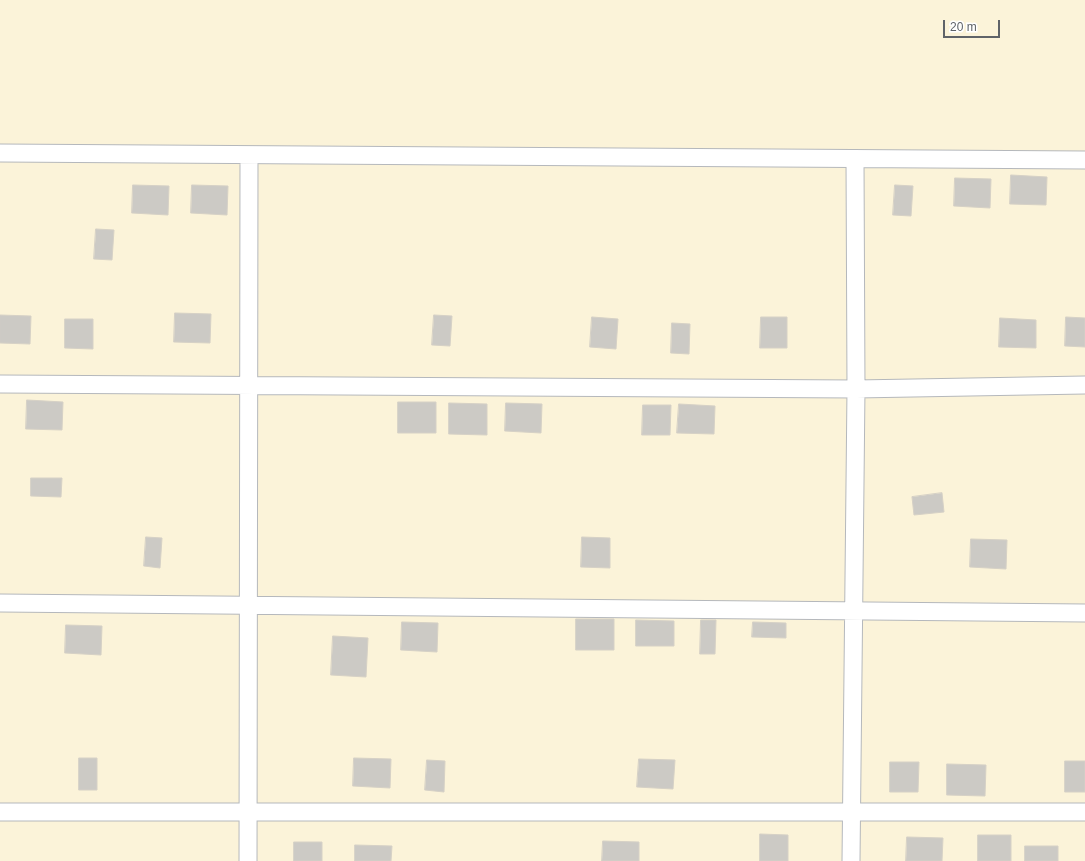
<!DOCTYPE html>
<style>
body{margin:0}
#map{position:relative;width:1085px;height:861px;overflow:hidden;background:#f1efe8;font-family:Helvetica,sans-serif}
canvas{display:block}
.scale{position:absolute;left:943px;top:20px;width:57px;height:18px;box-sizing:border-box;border:2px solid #5f6368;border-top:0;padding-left:5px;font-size:12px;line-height:14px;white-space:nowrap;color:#5f6368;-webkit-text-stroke:3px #fff;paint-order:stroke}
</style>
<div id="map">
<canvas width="1085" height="861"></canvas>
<div class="scale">20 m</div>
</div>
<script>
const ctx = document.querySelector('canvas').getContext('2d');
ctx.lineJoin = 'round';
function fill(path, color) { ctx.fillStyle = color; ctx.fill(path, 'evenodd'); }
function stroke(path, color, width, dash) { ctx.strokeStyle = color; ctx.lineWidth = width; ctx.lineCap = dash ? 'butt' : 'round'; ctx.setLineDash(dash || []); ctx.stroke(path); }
const sand = new Path2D(`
 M0 0H1085V861H0Z`);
const building = new Path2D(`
 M1011 175 1047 177 1046 205 1010 204Z
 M955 178 991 179 990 208 954 206Z
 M133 185 169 186 168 215 132 213Z
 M192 185 228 186 227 215 191 213Z
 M895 185 913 186 911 216 893 215Z
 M96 229 114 230 112 260 94 259Z
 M175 313 211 314 210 343 174 342Z
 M0 315 31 316 30 344 0 343Z
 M434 315 452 316 450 346 432 345Z
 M592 317 618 319 616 349 590 347Z
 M761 317H787V348H760Z
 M1066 317 1085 318V347L1065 346Z
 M1000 318 1036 320V348L999 347Z
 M65 319H93V349L65 348Z
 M672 323 690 324 689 354 671 353Z
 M27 400 63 402 62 430 26 429Z
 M398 402H436V433H398Z
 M449 403 487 404V435L449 434Z
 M506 403 542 404 541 433 505 431Z
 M679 404 715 406 714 434 677 433Z
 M643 405H671L670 435H642Z
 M31 478H62L61 497 31 496Z
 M942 493 944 512 914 515 912 497Z
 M146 537 162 538 160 568 144 566Z
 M582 537 610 538V568L581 567Z
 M971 539 1007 540 1006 569 970 567Z
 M576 619H614V650H576Z
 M636 620 674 621V646H636Z
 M701 620H716L715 654H700Z
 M402 622 438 623 437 652 401 650Z
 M753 622 786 623V638L752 637Z
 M66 625 102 626 101 655 65 653Z
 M333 636 368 638 366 677 331 675Z
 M79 758H97V790H79Z
 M354 758 391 759 390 788 353 786Z
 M639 759 675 760 673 789 637 787Z
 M427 760 445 761 444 792 425 790Z
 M1065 761H1085V792H1065Z
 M890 762H919L918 792H890Z
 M947 764 986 765 985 796 947 795Z
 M760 834 788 835V861H760Z
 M978 835H1011V861H978Z
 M907 837 943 838 942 861H906Z
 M603 841 639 842V861H602Z
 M294 842H322V861H294Z
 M355 845 392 846 391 861H355Z
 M1025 846H1058V861H1025Z`);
const street = new Path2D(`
 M0 153 1085 160
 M0 384 856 389 1085 385
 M0 603 1085 613
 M0 812H1085
 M248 861 249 155
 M851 861 856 389 855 159`);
fill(sand, '#fbf3d9');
fill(building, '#cccac5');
stroke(building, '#d6d1c6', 1);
stroke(street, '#b5b8bc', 19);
stroke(street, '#fff', 17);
</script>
